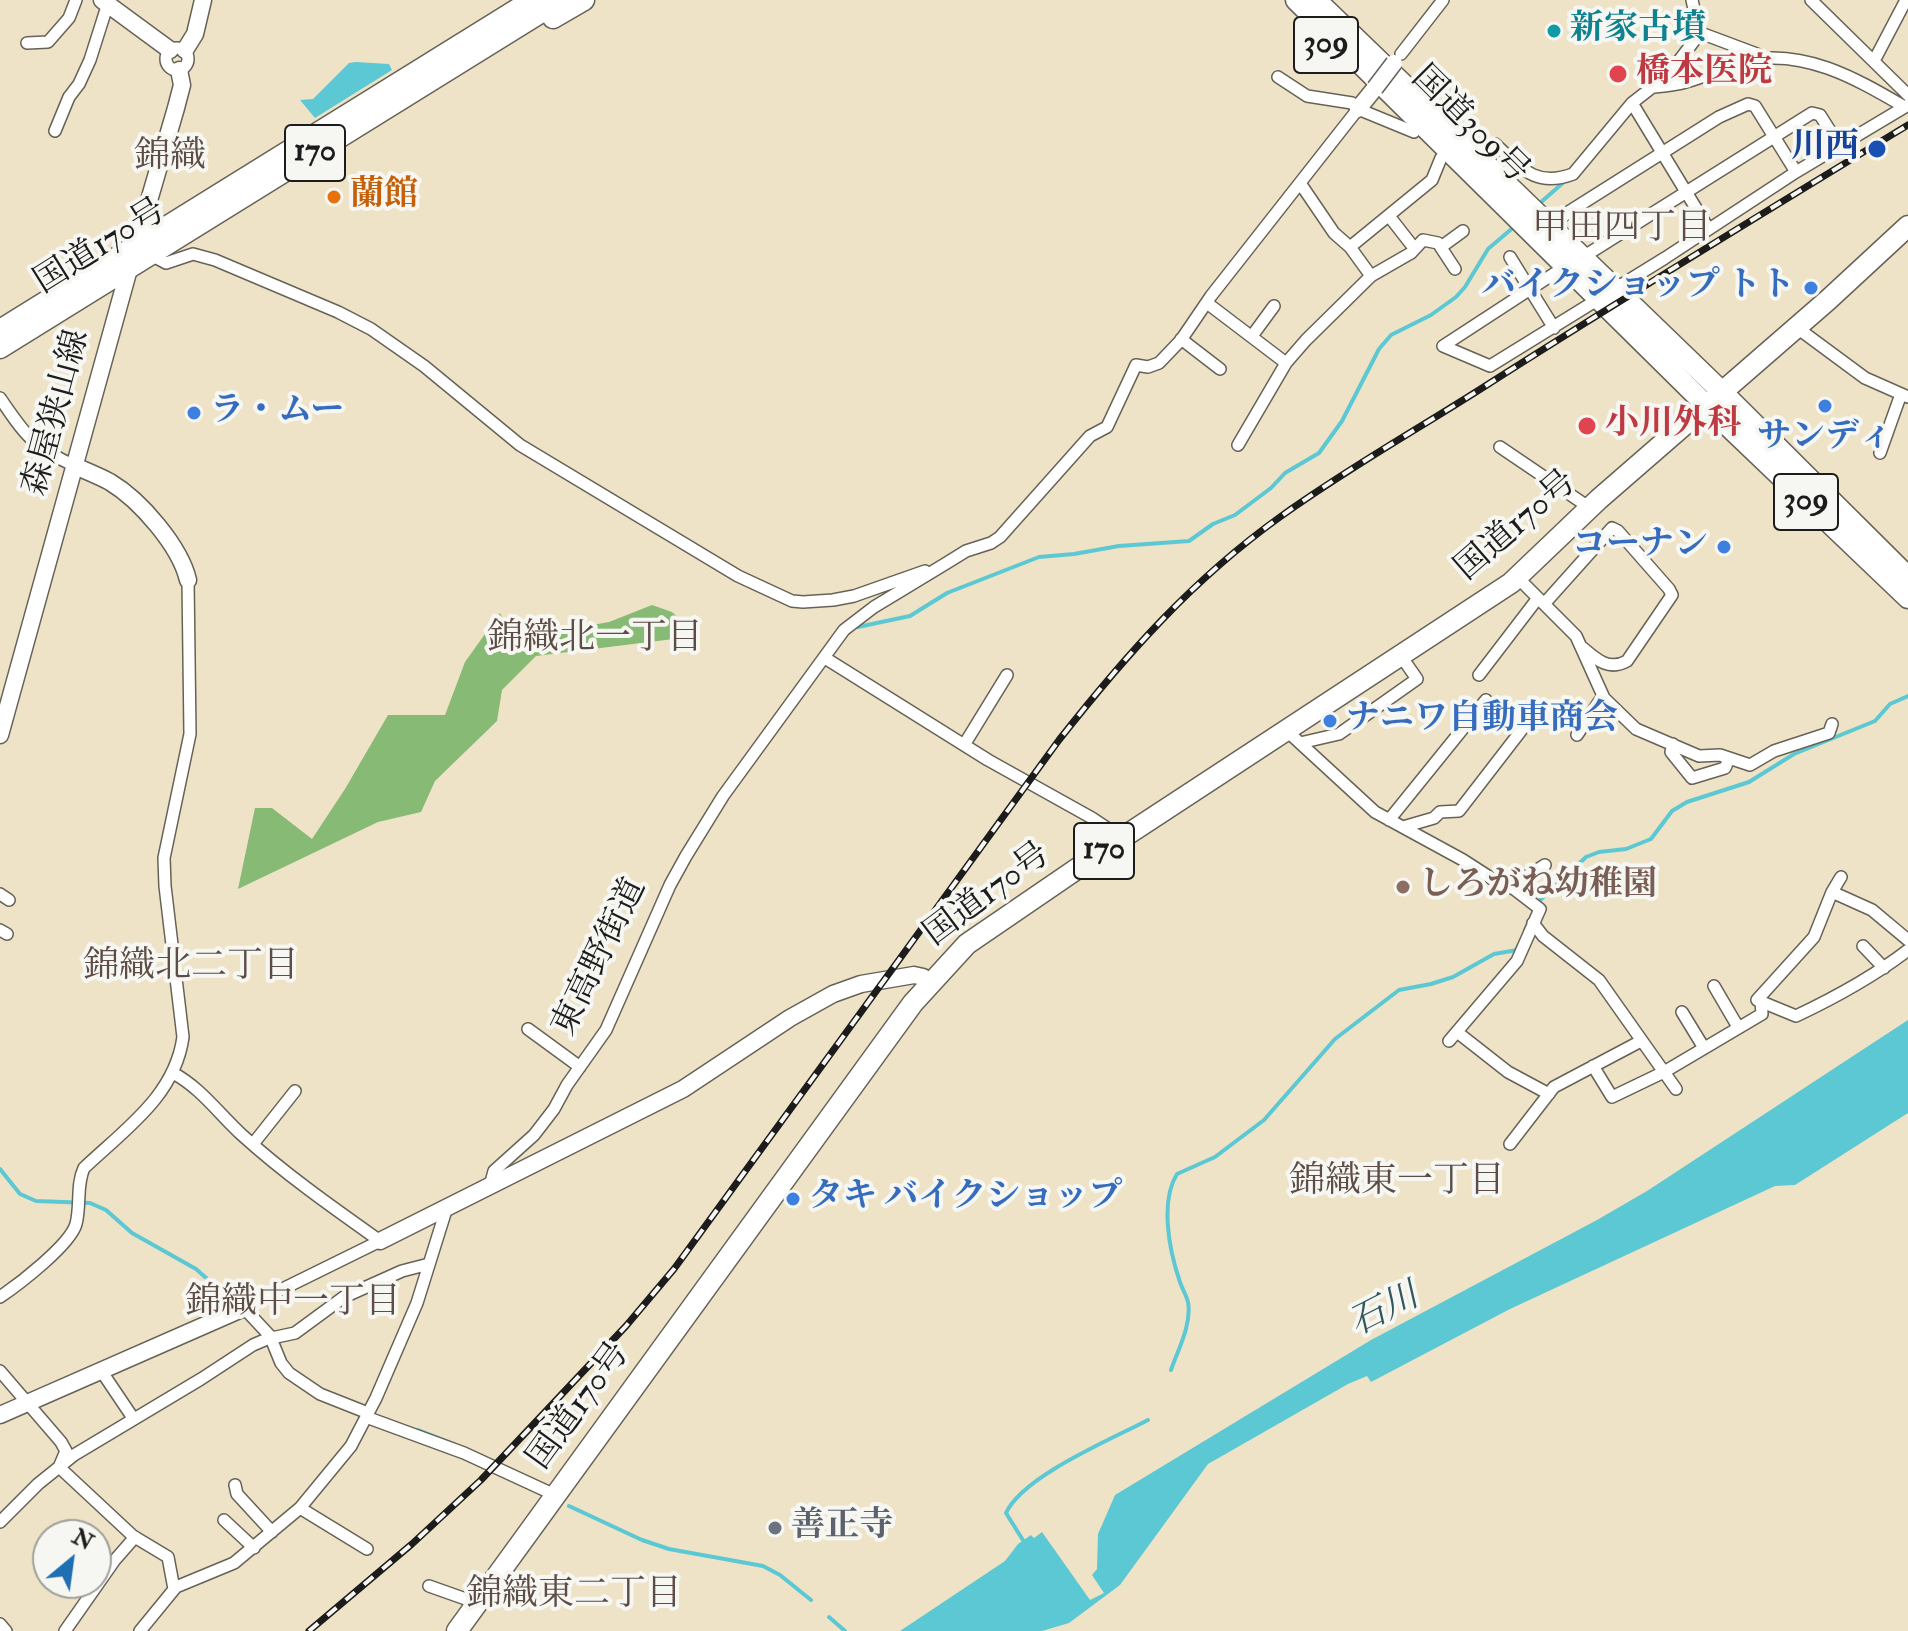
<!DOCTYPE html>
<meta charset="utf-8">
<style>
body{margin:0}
#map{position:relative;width:1908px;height:1631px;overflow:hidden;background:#eee3c6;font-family:"IM FELL Double Pica",serif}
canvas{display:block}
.north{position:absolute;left:32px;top:1519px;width:80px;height:80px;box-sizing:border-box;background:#f6f6f2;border:2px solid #9f9f9c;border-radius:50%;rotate:29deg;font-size:22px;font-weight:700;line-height:32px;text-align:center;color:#1c1c1c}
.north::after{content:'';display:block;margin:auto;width:28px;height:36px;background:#1f6fb2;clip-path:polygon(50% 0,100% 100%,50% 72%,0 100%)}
</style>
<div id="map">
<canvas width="1908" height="1631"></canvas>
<div class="north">N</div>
</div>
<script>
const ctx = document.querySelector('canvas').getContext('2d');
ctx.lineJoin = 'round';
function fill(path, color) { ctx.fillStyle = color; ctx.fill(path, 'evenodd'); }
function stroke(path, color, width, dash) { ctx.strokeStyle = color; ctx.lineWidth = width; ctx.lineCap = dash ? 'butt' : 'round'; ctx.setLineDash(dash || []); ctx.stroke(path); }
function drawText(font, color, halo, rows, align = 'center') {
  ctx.font = font + ' "IM FELL Double Pica","Noto Serif JP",serif'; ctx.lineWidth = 8; ctx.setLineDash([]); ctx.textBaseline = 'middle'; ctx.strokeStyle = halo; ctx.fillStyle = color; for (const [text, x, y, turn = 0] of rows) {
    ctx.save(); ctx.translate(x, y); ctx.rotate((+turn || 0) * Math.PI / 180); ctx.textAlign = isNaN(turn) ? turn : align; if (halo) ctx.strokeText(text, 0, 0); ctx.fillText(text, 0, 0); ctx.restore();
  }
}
const forest = new Path2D(`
 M652 605 672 612 698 636 536 656 502 690 497 721 435 781 421 812 378 822 238 889 255 808H272L312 839 345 789 388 715H445L465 662 500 613 513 636 564 630 609 622Z`);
const water = new Path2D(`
 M356 62 389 64 392 70 315 118 300 100 313 99 349 63Z
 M1908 1020V1113L1795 1185 1775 1186 1510 1309 1371 1382 1367 1376 1348 1384 1208 1464 1120 1585 1069 1623 1042 1631H900L1005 1561 1018 1544 1031 1535 1034 1538 1042 1532 1090 1600 1104 1593 1092 1575 1097 1569 1098 1534 1115 1495 1371 1340 1597 1220 1647 1191Z`);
const stream = new Path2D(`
 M1539 204 1565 181
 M858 627 910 616 947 593 1039 557 1074 554 1119 546 1189 541 1213 524 1235 515 1271 488 1285 473 1319 453 1342 421 1379 349 1391 335 1431 315 1456 297 1465 287 1488 249 1515 226
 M1525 930 1538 902 1586 857 1599 852 1626 849 1651 839 1672 811 1687 802 1749 782 1794 754 1875 721 1890 704 1908 696
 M0 1169 20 1194 36 1201 90 1203 106 1210 132 1233 196 1269 238 1306
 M1171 1370C1178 1350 1192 1324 1188 1302 1186 1294 1181 1287 1179 1279 1169 1249 1160 1201 1177 1174L1215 1157 1264 1120 1335 1039 1399 990 1431 984 1453 977 1494 954 1517 950 1518 946
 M418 1430 454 1444
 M569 1506 642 1540 669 1549 763 1566 780 1575 811 1600
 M1026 1545 1006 1513C1023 1476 1110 1440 1148 1420
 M829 1617 845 1631`);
const street = new Path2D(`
 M1811 0 1908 95
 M1698 32 1762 56
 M27 43 48 42 69 18 76 0
 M166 59a11 11 0 1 1 22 0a11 11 0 1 1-22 0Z
 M1401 54 1443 0
 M1874 61 1906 0
 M1278 77 1307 96 1352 103 1358 109 1414 132
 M1655 87C1665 86 1676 85 1686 82 1706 77 1725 66 1745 61 1803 48 1855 78 1903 106
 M1632 103 1708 228
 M55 131 69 97 79 84 90 60 109 0
 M1483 146 1495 144C1521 168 1536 188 1573 174L1632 103 1668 75 1694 41 1699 31 1692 0
 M1300 183 1334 233 1350 247 1371 276
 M1389 216 1414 248
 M1559 220 1567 213 1719 117 1748 104 1755 106 1796 172
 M1350 247 1432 180 1441 158
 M1441 247 1463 231
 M149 254 166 263 193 254 215 260 338 312 371 329 424 366 520 445 738 576 779 595 792 601 803 602 833 600 854 596 925 571
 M1510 257 1554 328
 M1583 257 1812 113 1820 115 1839 145
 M1555 273 1443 346 1490 366 1665 258 1796 172 1908 105
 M1207 303 1286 363
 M1796 327 1865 378 1908 397
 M1252 336 1274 306
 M1181 339 1220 369
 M0 398C25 435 33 447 75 466
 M1238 445 1286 363 1306 340 1371 276 1411 253 1423 240 1438 243 1455 269
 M1500 447 1590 508
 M1880 453 1901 394
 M1517 577 1576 636 1604 698 1636 729 1699 756 1720 755 1750 765 1774 751 1829 733 1832 724
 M1544 604 1612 528 1618 531 1669 589 1672 595 1627 661C1609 671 1597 660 1583 648
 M825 658 988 760 1092 818 1122 838
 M1479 675 1538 598
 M1287 731 1375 812 1463 860 1494 880 1514 889 1540 909 1517 961 1449 1041
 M1577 735 1603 696
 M1300 743 1339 734 1417 679 1401 656
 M1673 744 1671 752 1692 778 1725 768 1729 759
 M964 745 1007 675
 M1389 820 1486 700
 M1403 827 1434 818 1440 812 1459 811 1527 723
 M1510 887 1545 865
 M1832 892 1841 877
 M0 894 9 900
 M1533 923 1543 936 1599 980 1676 1089
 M0 930 7 934
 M1908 940 1872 910 1832 892 1814 937 1757 1000 1796 1016C1836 997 1873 977 1908 950
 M1863 946 1884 968
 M1714 986 1738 1027
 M1682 1012 1704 1048
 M528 1029 580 1067
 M1457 1032 1508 1072 1549 1094
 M1593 1066 1612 1097 1664 1072 1762 1014 1761 1002
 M173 1073C201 1088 219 1114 242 1135 285 1174 332 1207 380 1241L244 1308 270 1336 281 1363 289 1373 320 1394 368 1413
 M253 1144 295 1091
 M1510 1144 1554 1087 1641 1041
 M490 1186 494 1171 534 1135 554 1109 567 1085 606 1030 670 885 686 856 723 796 844 630 874 607 945 564 966 551 991 543 1000 537 1090 436 1107 427 1136 365 1148 367 1159 363 1181 340 1211 296 1358 109
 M0 1297C19 1284 70 1245 76 1224 81 1205 76 1185 84 1168 124 1130 175 1096 183 1037L165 886 164 858 190 734 188 580
 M0 1371 61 1442 66 1451 60 1465
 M102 1372 133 1418
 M366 1417 464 1453 555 1495
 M59 1467 133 1536 168 1557 174 1589
 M235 1485 237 1494 272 1532
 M300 1508 367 1549
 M224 1520 254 1548
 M0 1522 38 1484 74 1455 201 1379 253 1345 267 1339 295 1333 344 1297 402 1271 429 1264
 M429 1586 477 1603
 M0 1624 6 1631
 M65 1631 114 1561 135 1537
 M140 1631 176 1587 234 1563 300 1508 351 1446 376 1398 417 1303 447 1207`);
const secondary = new Path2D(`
 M102 0 170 50
 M185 50 195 34 203 0
 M1358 109 1375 88
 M75 466C86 471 99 476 110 482 140 500 180 546 188 580
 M0 735 129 269 176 108 182 85 179 70
 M380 1241 683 1089 790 1018 833 994 861 984 914 975 923 977 930 983
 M0 1415 244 1308`);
const highway = new Path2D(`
 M1296 0 1706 405 1908 598
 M1316 0 1721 391 1908 577
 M553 18 584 0
 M0 330 532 0
 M0 348 561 0
 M457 1631 913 1003 967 944 1122 838 1511 583 1599 499 1828 300 1908 226`);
const rail = new Path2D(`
 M309 1631 412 1544 481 1480 626 1326 674 1269 1059 740C1126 655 1192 580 1280 517 1348 468 1420 428 1490 383 1628 295 1768 210 1908 125`);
const secondaryBridge = new Path2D(`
 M1375 88 1394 63`);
const markers = [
 [1554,31,8,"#0f9aa8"],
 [1618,74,10,"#e0444e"],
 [1877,149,10,"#1a4fb4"],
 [334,197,8,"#e8710a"],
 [1811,288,8,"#3f7fe0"],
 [1825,406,8,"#3f7fe0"],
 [194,413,8,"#3f7fe0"],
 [1587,426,10,"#e0444e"],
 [1724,547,8,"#3f7fe0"],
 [1330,721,8,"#3f7fe0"],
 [1403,887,8,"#8d6e63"],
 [793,1199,8,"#3f7fe0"],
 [775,1528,8,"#6b7280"]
];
const shields = [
 [1326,45,64],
 [315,153,60],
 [1806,502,64],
 [1104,851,60]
];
const shieldNames = [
 ["309",1326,45],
 ["170",315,153],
 ["309",1806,502],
 ["170",1104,851]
];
const cultureNames = [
 ["新家古墳",1570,31]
];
const healthNames = [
 ["橋本医院",1636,74],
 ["小川外科",1605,426]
];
const streetNames = [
 ["国道309号",1469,126,45],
 ["国道170号",101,248,-32],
 ["森屋狭山線",58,413,-75],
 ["国道170号",1517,527,-41],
 ["国道170号",988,896,-37],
 ["東高野街道",601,958,-64],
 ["国道170号",580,1407,-54]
];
const transitNames = [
 ["川西",1859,149]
];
const foodNames = [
 ["蘭館",350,197]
];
const shopNames = [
 ["バイクショップ トト",1795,288,"right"],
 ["ラ・ムー",210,413],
 ["サンディ",1825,439,"center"],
 ["コーナン",1708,547,"right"],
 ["ナニワ自動車商会",1346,721],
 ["タキ バイクショップ",809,1199]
];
const educationNames = [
 ["しろがね幼稚園",1419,887]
];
const worshipNames = [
 ["善正寺",791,1528]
];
const neighbourhoodNames = [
 ["錦織",170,158],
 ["甲田四丁目",1622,230],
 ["錦織北一丁目",595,640],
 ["錦織北二丁目",191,968],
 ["錦織東一丁目",1397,1183],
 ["錦織中一丁目",293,1304],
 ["錦織東二丁目",574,1596]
];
const waterNames = [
 ["石川",1385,1312,-27]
];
fill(forest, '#87ba74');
fill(water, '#5cc8d4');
stroke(stream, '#5cc8d4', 4);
stroke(street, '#666258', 14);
stroke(secondary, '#666258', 19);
stroke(highway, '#666258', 23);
stroke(street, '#fff', 11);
stroke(secondary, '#fff', 16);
stroke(highway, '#fff', 20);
stroke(rail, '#1c1c1c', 7);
stroke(rail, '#f6f6f2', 4, [12]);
stroke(secondaryBridge, '#666258', 19, []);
stroke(secondaryBridge, '#fff', 16);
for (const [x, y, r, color] of markers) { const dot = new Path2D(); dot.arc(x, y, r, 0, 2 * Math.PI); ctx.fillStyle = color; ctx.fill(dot); stroke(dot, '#f6f6f2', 3); }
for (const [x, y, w] of shields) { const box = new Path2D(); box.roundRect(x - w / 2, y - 28, w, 56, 6); ctx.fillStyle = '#f6f6f2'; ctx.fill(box); stroke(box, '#1c1c1c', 2); }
drawText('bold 32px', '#1c1c1c', null, shieldNames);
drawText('bold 34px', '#0d838f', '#f6f6f2', cultureNames, 'left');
drawText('bold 34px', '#be3a42', '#f6f6f2', healthNames, 'left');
drawText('34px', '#1c1c1c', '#f6f6f2', streetNames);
drawText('bold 34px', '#164399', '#f6f6f2', transitNames, 'right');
drawText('bold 34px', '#c56008', '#f6f6f2', foodNames, 'left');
drawText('bold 34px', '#366cbe', '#f6f6f2', shopNames, 'left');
drawText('bold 34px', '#785e54', '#f6f6f2', educationNames, 'left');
drawText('bold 34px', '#5b616d', '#f6f6f2', worshipNames, 'left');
drawText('36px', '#5d4d46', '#f6f6f2', neighbourhoodNames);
drawText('italic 36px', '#32585c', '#f6f6f2', waterNames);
</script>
